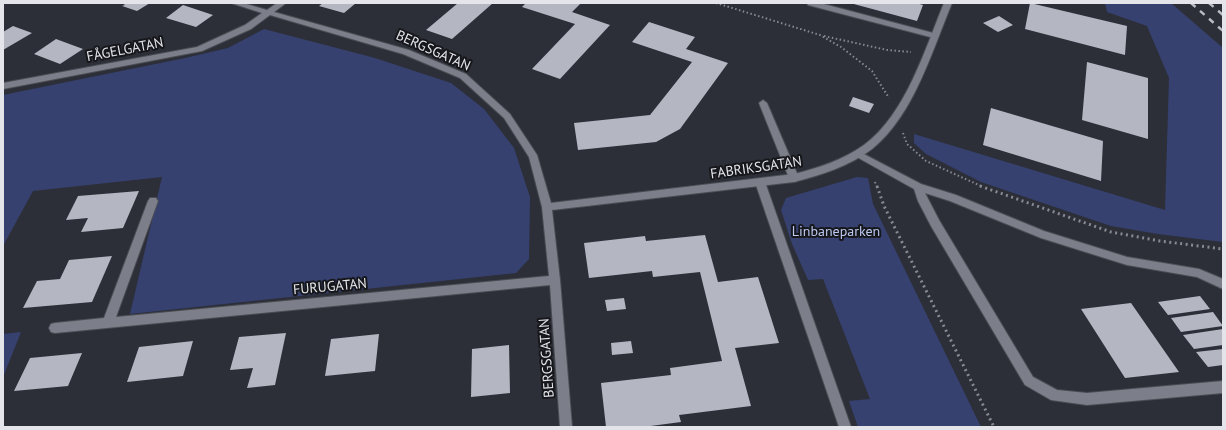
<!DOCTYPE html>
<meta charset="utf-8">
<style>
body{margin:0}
#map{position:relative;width:1226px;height:430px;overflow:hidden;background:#2d2f38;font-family:"PT Sans",sans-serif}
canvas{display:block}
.frame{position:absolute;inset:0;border:4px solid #e3e5eb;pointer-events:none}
</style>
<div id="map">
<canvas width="1226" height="430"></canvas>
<div class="frame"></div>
</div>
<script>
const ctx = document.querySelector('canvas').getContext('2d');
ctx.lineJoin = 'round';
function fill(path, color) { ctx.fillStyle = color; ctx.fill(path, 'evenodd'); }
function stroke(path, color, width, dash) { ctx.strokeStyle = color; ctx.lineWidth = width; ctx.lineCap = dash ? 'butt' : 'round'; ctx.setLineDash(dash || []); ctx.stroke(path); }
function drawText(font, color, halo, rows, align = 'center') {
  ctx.font = font + ' "PT Sans",sans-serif'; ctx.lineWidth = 4; ctx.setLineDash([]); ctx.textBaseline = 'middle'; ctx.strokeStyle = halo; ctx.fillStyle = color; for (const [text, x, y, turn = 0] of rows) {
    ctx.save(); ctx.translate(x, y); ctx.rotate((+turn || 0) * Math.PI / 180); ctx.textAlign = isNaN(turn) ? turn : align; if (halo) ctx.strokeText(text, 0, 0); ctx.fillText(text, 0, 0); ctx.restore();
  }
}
const green = new Path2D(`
 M1105 3H1171L1223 48V242L1158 234 1111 226 981 182 926 154 914 143V134L1165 210 1169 78 1147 26 1107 12Z
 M264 29 375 58 451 83 484 109 514 148 530 197 529 259 516 273 130 314 162 177 33 191 3 246V95L185 58 228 48Z
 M857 177 868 178 873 204 981 427H858L849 401 870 399 823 279 808 280 792 244 781 210 786 198Z
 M21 332 3 377V334Z`);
const building = new Path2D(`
 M122 3H150L137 11 122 6 125 5Z
 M323 3H356L344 13 319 6Z
 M458 3H493L452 39 426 30Z
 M526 3H581L572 12 610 25 560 79 532 69 575 24 522 7Z
 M850 3H916L923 5 917 21Z
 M1030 3 1127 26 1125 55 1025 29Z
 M183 5 213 15 196 27 166 18Z
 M999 16 1013 25 998 32 983 23Z
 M649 22 695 37 686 49 728 63 680 129 656 142 578 150 574 123 650 115 692 62 632 42Z
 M13 26 32 33 3 50V32Z
 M56 39 83 49 60 64 34 54Z
 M1087 62 1148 78V139L1082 120Z
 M853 97 874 104 869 113 849 106Z
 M991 108 1103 141 1101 181 983 145Z
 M139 191 123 228 81 232 88 218 66 220 78 196Z
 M705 235 718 282 758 277 779 343 735 348 751 406 679 415 681 422 643 427H606L601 383 671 375 670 368 722 361 700 272 653 277 652 271 589 278 584 243 645 236 646 241Z
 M112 256 92 302 23 308 37 281 60 279 69 260Z
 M1200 296 1210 309 1168 315 1158 302Z
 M624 298 626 309 607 311 605 300Z
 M1131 303 1179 372 1125 378 1081 309Z
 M1213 312 1223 326 1181 332 1171 318Z
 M1223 329V345L1194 349 1183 335Z
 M286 333 275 385 247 388 253 368 230 370 239 337Z
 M379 334 375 371 325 376 331 339Z
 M193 341 183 376 127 382 139 347Z
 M631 341 633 353 612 355 611 343Z
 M509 345 510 393 471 397 472 349Z
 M1223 349V365L1208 367 1196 352Z
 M82 353 68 386 14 391 30 358Z`);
const pathFar1 = new Path2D(`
 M716 3 820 35 841 47 872 71 889 98
 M824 36 887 50 911 52
 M903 133 907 144 926 161 983 187
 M875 182 877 187`);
const path = new Path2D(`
 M877 186 884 206 994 427
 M980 186 1111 232 1160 241 1223 249`);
const lane = new Path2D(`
 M807 3H820L937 34 938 36 934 38 808 5Z
 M763 100 767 103 799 178 797 181 794 182 789 178 759 103Z
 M858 151 921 184 956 195 1044 231 1127 257 1199 269 1223 279V289L1197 277 1127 265 1041 238 950 201 925 193 939 220 1033 377 1057 390 1087 393 1223 381V393L1087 405 1051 400 1025 385 931 226 918 201 914 189 855 156 853 154 855 152Z
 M760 178 765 182 851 427H839L755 182Z`);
const street = new Path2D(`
 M231 3H243L267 10 277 3H286L274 12 409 50 466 74 510 114 537 155 551 203 794 174C818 168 843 160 864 145 906 114 925 49 944 3H952C932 51 914 115 872 149 850 166 821 175 794 182L552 210 560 280 572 427H560L550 285 55 333 51 332 49 328 51 324 55 323 104 318 148 201 150 198H156L158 201 116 317 549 276 542 207 529 157 504 118 460 78 403 54 270 15 251 29 202 51 3 89V83L197 47 245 25 262 13Z`);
const rail = new Path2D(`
 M1191 3 1223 31
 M1209 3 1223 15`);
const streetNames = [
 ["FÅGELGATAN",125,50,-11],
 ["BERGSGATAN",433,51,24],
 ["FABRIKSGATAN",756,168,-8],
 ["FURUGATAN",330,287,-5],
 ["BERGSGATAN",547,358,-94]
];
const parkNames = [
 ["Linbaneparken",836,232]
];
fill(green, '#364170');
fill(building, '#b4b7c2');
stroke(lane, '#4b4d54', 2);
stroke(street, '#4b4d54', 2);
stroke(pathFar1, '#878991', 2, [1.5, 2.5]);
stroke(path, '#878991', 3, [2, 3.5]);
fill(lane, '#7c7f89');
fill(street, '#7c7f89');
stroke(rail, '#babcc3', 2.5, [6, 6]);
drawText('14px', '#e3e5eb', '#16171b', streetNames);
drawText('14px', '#bcc8f1', '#16171b', parkNames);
</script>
